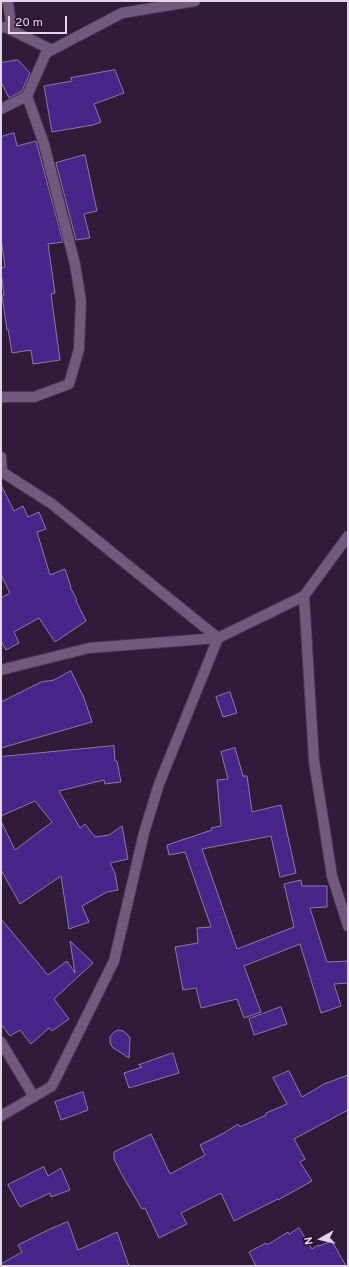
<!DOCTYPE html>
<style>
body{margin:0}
#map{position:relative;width:349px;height:1267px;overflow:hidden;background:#301b3a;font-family:Overpass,sans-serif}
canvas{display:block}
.frame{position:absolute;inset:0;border:2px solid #e3d5ea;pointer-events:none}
.north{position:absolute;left:301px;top:1219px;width:40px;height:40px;-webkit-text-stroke:3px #261130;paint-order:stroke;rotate:262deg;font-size:11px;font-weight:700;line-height:16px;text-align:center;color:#e3d5ea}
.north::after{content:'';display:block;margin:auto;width:14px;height:18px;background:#e3d5ea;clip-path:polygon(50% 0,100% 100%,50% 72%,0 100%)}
.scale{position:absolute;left:8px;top:16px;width:59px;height:18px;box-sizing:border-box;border:2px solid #e3d5ea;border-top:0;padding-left:5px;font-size:12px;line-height:14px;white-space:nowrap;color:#e3d5ea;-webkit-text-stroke:3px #261130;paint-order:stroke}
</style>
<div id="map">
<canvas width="349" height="1267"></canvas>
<div class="frame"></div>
<div class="north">N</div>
<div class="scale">20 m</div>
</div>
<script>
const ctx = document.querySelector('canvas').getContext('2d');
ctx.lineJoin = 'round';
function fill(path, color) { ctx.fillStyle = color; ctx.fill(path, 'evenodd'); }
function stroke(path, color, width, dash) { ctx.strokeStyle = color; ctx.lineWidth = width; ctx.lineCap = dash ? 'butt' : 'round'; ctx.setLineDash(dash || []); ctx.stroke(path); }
const building = new Path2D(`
 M18 60 30 73 22 91 9 98 1 82V63Z
 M115 70 124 93 94 104 101 122 93 125 52 132 44 86 72 81 71 78Z
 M14 133 17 146 36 141 63 242 48 244 55 293 51 294 60 360 33 364 31 350 12 353 8 329 7 330 2 295H4L1 271V268L5 267 1 238V137Z
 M85 155 97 211 84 214 90 238 76 240 56 163Z
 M1 485 14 511 23 506 28 517 39 512 46 529 37 532 50 575 65 569 71 587H70L77 600 76 601 86 621 55 642 39 618 14 632 19 643 6 650 1 641V598L10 593 1 575Z
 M71 671 84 698 92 722 1 748V702L41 682 54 680Z
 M230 692 237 713 223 717 216 697Z
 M114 746 115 761H117L121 782 105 784 104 780 59 791 80 828 85 824 95 837 109 835 122 826 128 859 110 863 115 873 118 890 107 892 82 906 89 922 69 929 61 876 20 904 1 870V821L15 850 52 822 35 801 1 816V757Z
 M235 748 243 776H247L252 812 281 805 296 873 280 877 271 836 202 849 237 949 294 927 284 884 301 880 302 886H327V907L310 908 327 962 348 961V983L334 984 341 1006 321 1013 300 944 244 966 261 1012 244 1018 237 999 201 1008 196 988 183 990 175 947 198 943 197 928 211 927 185 852 169 855 167 845 212 830 211 828 221 826 217 780 228 779 221 752Z
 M1 919 48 975 67 961 75 973 70 941 93 963 54 999 69 1019 52 1031 49 1028 31 1044 20 1030 10 1036 1 1024Z
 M281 1007 287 1024 254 1035 249 1019Z
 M118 1030 123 1031 127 1034 130 1038 129 1058 112 1047 110 1042V1037L113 1033Z
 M173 1053 179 1073 129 1088 124 1073 142 1067 139 1065Z
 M289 1071 302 1097 324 1084 348 1075V1110L294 1139 305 1159 300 1162 312 1181 278 1200V1199L234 1221 221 1193 181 1213 187 1224 159 1238 145 1208 142 1209 122 1175 114 1159V1152L151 1134 170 1174 205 1155 200 1145 224 1133 238 1124 240 1127 266 1115V1113L287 1104 273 1078Z
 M83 1092 88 1110 61 1120 55 1102Z
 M44 1167 48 1176 61 1168 70 1190 51 1197 50 1193 20 1207 8 1185Z
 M68 1222 78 1250 117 1232 129 1266H1V1264L22 1252 18 1245 50 1229Z
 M299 1228 312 1249 318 1245 319 1246 332 1241 346 1266H256L249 1252 266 1243 267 1245 288 1232 289 1234Z`);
const minor = new Path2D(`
 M7 1 8 3 12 30
 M1 28 5 27 52 50
 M1 109 27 96 46 53 122 13 195 1
 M1 397H34L69 384 79 349 81 301 75 264 44 144 27 96
 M1 457 2 472
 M2 472 52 504 218 638
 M304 596 314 761 332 876 348 926
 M1 670 89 648 218 638
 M1 1042 34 1097
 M1 1116 52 1086 114 961 144 833 159 784 218 638 304 596 348 536`);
fill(building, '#492589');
stroke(building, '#867da6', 1);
stroke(minor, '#493651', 12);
stroke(minor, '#715a7d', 10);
</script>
